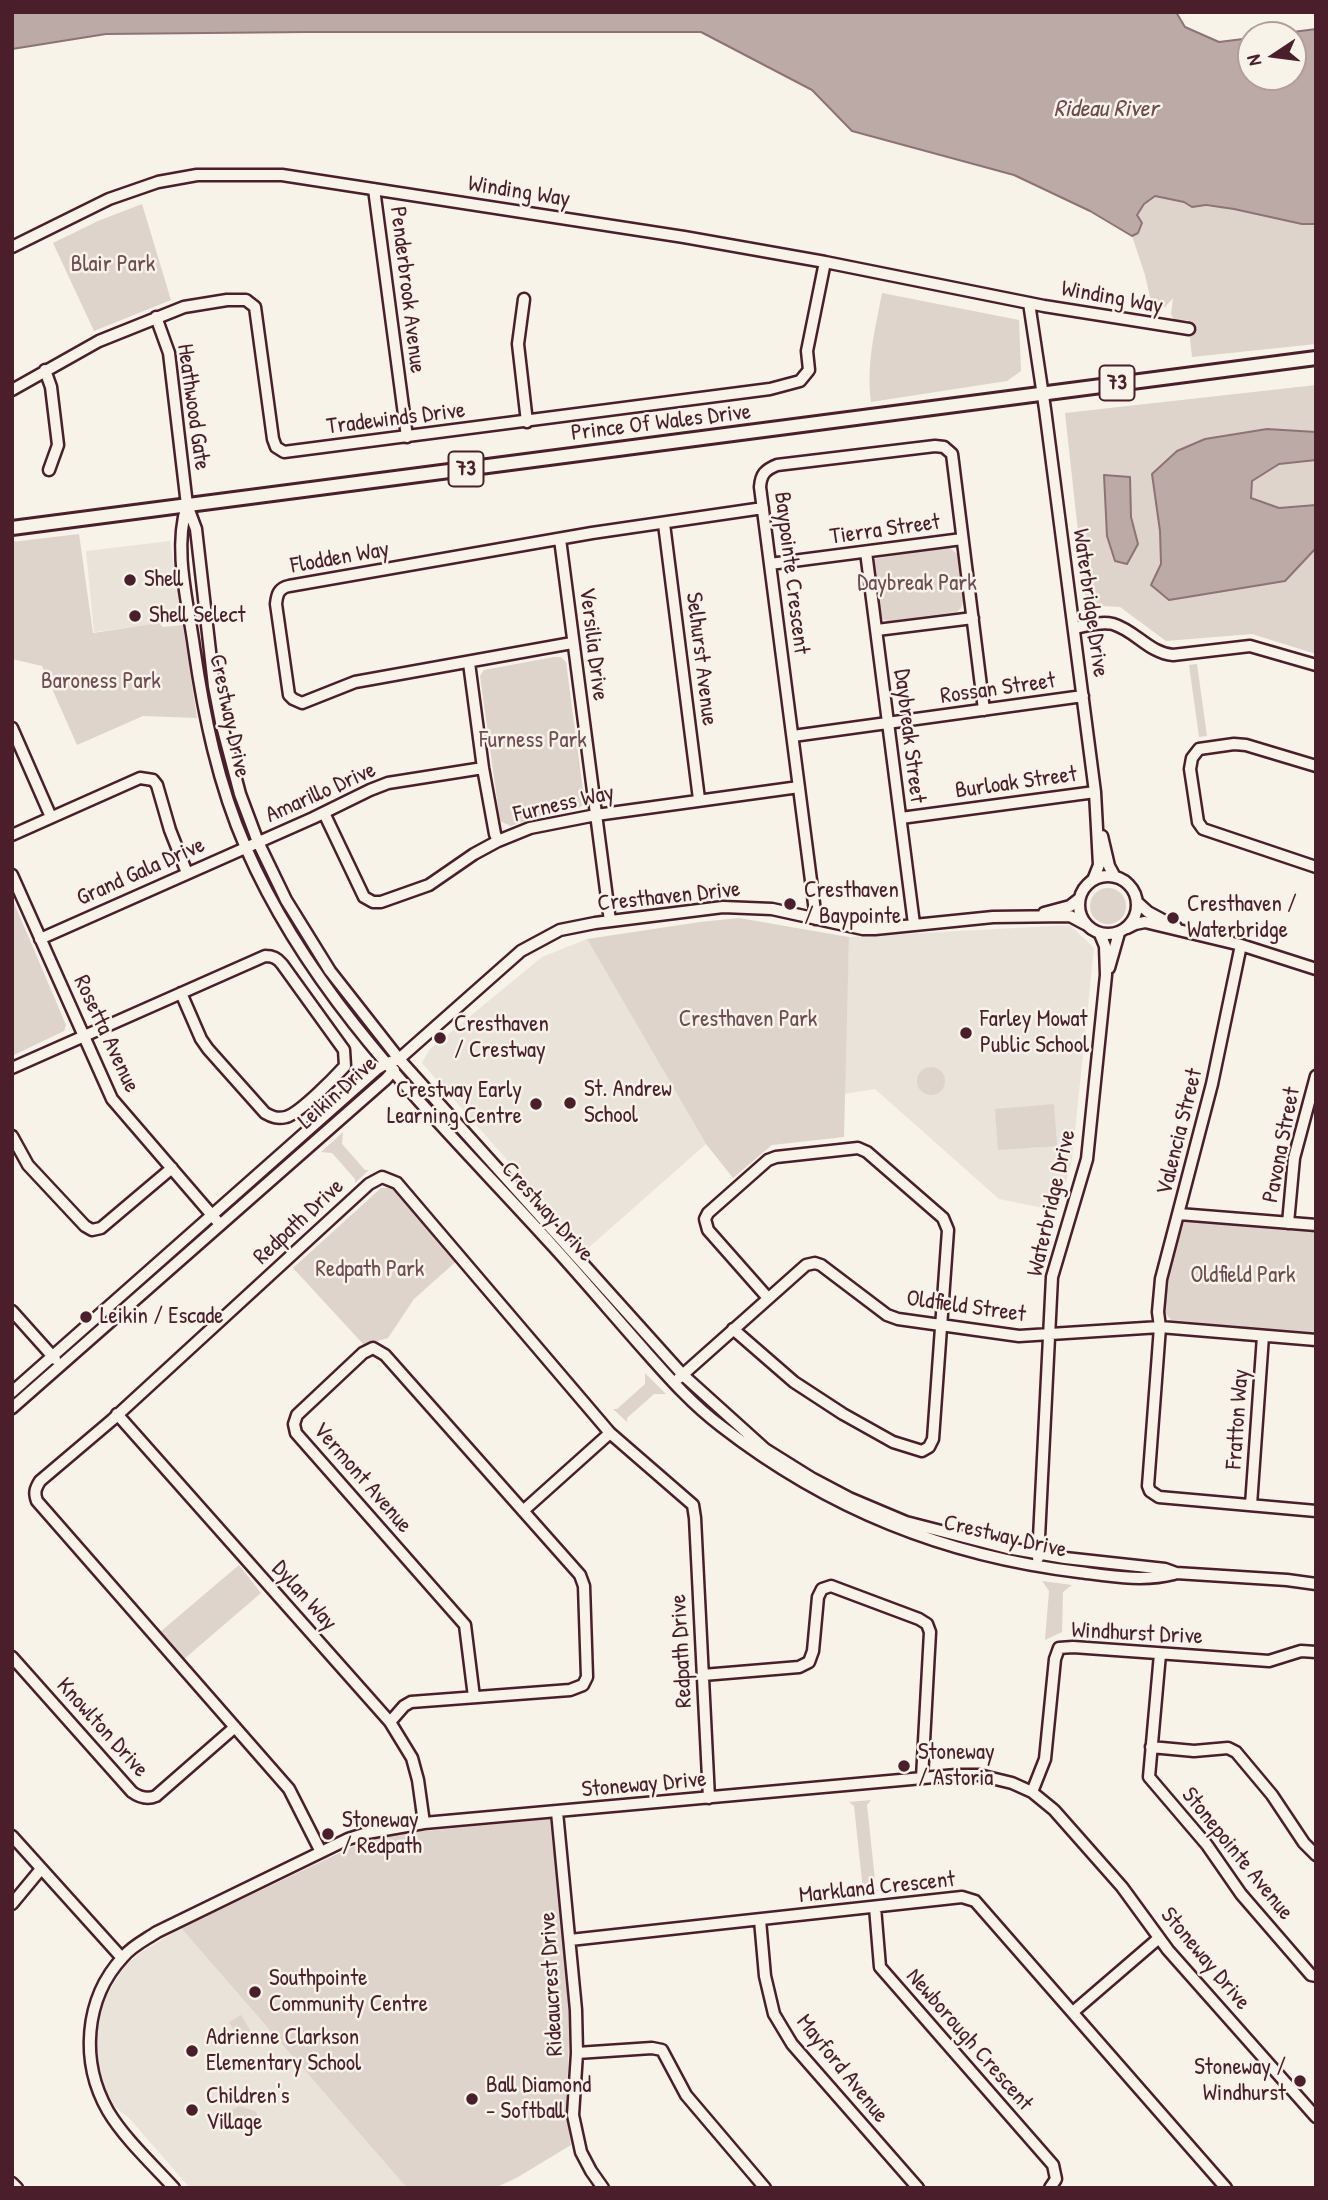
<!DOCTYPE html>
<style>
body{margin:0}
#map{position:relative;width:1328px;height:2200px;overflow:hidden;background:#f7f3e8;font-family:"Patrick Hand",sans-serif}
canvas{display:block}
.frame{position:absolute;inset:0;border:14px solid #4a1f2b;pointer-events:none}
.north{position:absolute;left:1237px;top:21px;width:70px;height:70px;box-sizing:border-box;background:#f7f3e8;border:2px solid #b29e9c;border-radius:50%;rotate:257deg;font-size:19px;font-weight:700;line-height:28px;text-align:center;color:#4a1f2b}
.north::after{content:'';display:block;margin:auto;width:24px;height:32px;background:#4a1f2b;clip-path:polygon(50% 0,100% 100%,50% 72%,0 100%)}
</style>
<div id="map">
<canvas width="1328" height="2200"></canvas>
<div class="frame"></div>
<div class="north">N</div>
</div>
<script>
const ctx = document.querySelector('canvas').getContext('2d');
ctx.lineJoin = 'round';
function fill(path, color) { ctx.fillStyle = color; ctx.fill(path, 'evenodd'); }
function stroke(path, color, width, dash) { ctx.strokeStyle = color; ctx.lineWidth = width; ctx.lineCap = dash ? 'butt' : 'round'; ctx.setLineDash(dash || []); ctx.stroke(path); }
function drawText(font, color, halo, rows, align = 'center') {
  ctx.font = font + ' "Patrick Hand",sans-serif'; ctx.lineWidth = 5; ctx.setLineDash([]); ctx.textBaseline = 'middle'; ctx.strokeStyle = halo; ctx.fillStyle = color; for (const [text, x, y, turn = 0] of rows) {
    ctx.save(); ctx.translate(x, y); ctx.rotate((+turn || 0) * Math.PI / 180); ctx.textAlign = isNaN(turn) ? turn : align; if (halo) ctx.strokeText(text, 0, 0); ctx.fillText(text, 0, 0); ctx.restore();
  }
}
const built = new Path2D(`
 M170 541 183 623H162L94 632 86 551Z
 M1070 925 1094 948 1072 1160 1058 1211 999 1199 875 1089 844 1094 849 937Z
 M587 939 706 1144 586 1250 422 1063 429 1050 542 957Z
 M181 1928 407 2188H190L129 2118 115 2107 107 2092 97 2060 96 2042 101 2010 107 1995 125 1965 140 1953Z`);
const green = new Path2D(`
 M1154 196 1184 202 1188 205 1234 209 1302 224H1316V344L1192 357 1188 320H1174L1171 314 1173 298 1165 307 1152 306 1145 275 1132 236 1138 233C1136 212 1138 209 1154 196Z
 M142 204 171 300 94 331 53 243 98 221Z
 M882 293 1019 320 1021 371 1007 381 871 402C866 364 875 330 882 293Z
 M1316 385V432L1267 429 1160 531 1161 564 1151 584 1285 581 1316 548V654L1252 634 1166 641 1120 607 1086 605 1065 413ZM1104 475 1130 477 1131 517 1138 544 1107 536Z
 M1316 460V505L1279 508 1251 498 1252 481 1279 464Z
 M79 534 93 633 159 623 163 627 183 625 197 718 143 716 77 745 42 666 12 659V542Z
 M949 547 957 554 963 602 961 608 957 612 888 621 882 619 879 614 873 559Z
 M554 657H561L566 662 584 798 582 806 577 809 537 817 511 826 500 821 480 676 484 670Z
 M1197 664 1207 736 1199 737 1189 665Z
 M1090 906a18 18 0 1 1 36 0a18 18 0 1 1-36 0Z
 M12 898 66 1025 64 1031 12 1056Z
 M739 918 849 937 844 1137 772 1145 733 1178 706 1144 587 939 700 922Z
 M917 1081a14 14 0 1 1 28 0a14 14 0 1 1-28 0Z
 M1054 1104 1057 1146 998 1150 995 1109Z
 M343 1132 342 1144 365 1170H369L355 1183V1179L332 1153 321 1152Z
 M398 1187 460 1258 414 1299 388 1338 364 1345 293 1268 381 1188Z
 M1186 1220 1316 1230V1334L1171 1320 1162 1309 1178 1227Z
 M645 1373 666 1394H654L627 1418V1422L613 1409H617L645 1384Z
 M239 1565 261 1593 183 1660 160 1632Z
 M1042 1581 1072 1585 1063 1592 1062 1632 1045 1640 1049 1591Z
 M871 1800 867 1805 876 1889 879 1891 860 1893 863 1890 854 1806 849 1802Z
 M550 1819C556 1881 566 1944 569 2006 571 2052 563 2099 571 2145L518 2177 495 2188H407L181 1928 369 1839 392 1834Z
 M241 2015 254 2037 242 2044 229 2022Z
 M239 2106 255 2111 257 2114 255 2122 252 2125 229 2123 230 2111Z`);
const water = new Path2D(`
 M12 12H1176L1185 27 1219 42 1251 38V77H1293V35H1270L1316 29V224H1302L1234 209 1206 205 1192 207 1184 202 1155 196 1144 204 1137 215 1142 223 1138 233 1132 236 1090 211 1014 175 852 131 812 90 701 32H306L106 34 12 49Z
 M1267 429 1316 432V460L1279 464 1252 481 1251 498 1279 508 1316 505V548L1285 581 1169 600 1151 585 1161 564 1160 531 1152 474 1177 451 1205 439Z
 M1104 475 1130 477 1131 517 1138 544 1127 564 1115 561 1107 536Z`);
const minor = new Path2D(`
 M374 189 407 437
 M12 247 109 199 158 182 197 175H282L684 237 825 262 1044 306 1189 329
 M524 299 518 344 527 422
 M1029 303 1045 409 1095 792 1099 865 1093 880
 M156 317 169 353 187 505 196 529 214 686 221 722 240 794 258 842 286 900 330 971 399 1059 683 1375 765 1449 813 1479 849 1498 906 1522 1007 1548 1065 1558 1165 1569 1176 1573 1287 1580 1316 1584
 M45 370 51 387 58 445 49 470
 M12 390 99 341 184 307 227 300H246L255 307 273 439 276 447 284 452 770 389 800 381 809 370 807 351 825 262
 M187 505C173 550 188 602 194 647 204 716 218 784 246 848 315 1006 439 1120 552 1245 584 1280 615 1317 647 1353 670 1379 693 1405 721 1426 828 1509 945 1556 1079 1572 1110 1576 1143 1582 1174 1574
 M664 524 699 799
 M560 539 610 921
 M866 552 914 924
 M770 564 962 539
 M1074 628C1086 626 1100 621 1113 624 1136 631 1149 653 1173 655L1250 646 1316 665
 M877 630 973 618
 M572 643 355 682 302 703 293 699 289 695 276 604C277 594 279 588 289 586L592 533 763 508
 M469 663 483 768 495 834 498 841
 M12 728 51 817
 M793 736 1083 696
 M1316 766 1246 745 1234 744 1199 749 1192 758 1190 769 1198 822 1203 829 1316 867
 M324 813 364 897 373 902H381L429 885 474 854 498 841 530 828 596 815 799 787
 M901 818 1095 792
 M12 835 140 778 153 780 157 785 170 830 187 873
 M1102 836 1109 866 1115 877
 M12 875 112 1099 217 1221
 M1079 905a29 29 0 1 1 58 0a29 29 0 1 1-58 0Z
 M1137 902 1148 912 1176 927
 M1044 913 1070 906 1079 899
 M816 919 760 487C761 474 765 470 777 465L935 446 944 447 952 454 984 710
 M1127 928 1135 924 1145 922 1241 945 1316 969
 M40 939 313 818 370 790 388 783 483 768
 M1241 945 1212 1084 1161 1279 1158 1312 1160 1327 1148 1486 1150 1491 1159 1497 1316 1511
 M1109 968 1119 933
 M12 1068 265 956C273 956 277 958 282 964L344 1050 345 1066C334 1078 300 1113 286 1117 277 1119 272 1117 265 1113L208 1049 201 1039 181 993
 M12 1136 28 1165 85 1226 92 1230 101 1228 172 1168
 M1179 1214 1316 1225
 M1288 1223 1294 1158 1316 1076
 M12 1311 55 1359
 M733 1329 794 1382 843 1414 893 1442 922 1451 929 1447 933 1439 948 1230 943 1218 867 1152 858 1148 776 1157 768 1160 708 1213 705 1219 708 1230 768 1298
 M679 1378 806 1265 815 1263 821 1265 887 1315 898 1319 1019 1336 1160 1327 1316 1340
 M12 1392 377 1069 385 1064 399 1059 521 951 560 930 595 923 723 907 772 909 863 929H875L993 917 1070 916 1085 924
 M12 1408 386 1079 394 1070
 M117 1414 390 1722 412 1758 418 1780 424 1823
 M1251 1505 1263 1336
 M523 1511 610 1433
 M1038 1558 1052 1277 1087 1159 1106 975 1105 946 1100 934
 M1160 1654 1149 1777 1207 1845 1241 1894 1311 1975 1316 1976
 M12 1657 132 1792C139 1797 147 1800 156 1796L235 1727
 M703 1675 799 1667 809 1662 813 1651 818 1597 822 1589 831 1586 919 1619 927 1624 930 1632 922 1778
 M390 1722 404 1706 411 1702 570 1690 583 1685 587 1677 584 1586 580 1575 385 1355 373 1348 363 1353 297 1415 294 1424 296 1433 465 1625 474 1697
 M1151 1747 1194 1751 1228 1748 1236 1752 1272 1795 1304 1843 1316 1855
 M1032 1792 1045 1759 1055 1659 1059 1648 1073 1647 1269 1661 1301 1651 1316 1652
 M557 1812 576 2010 577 2053 573 2115 581 2152 591 2171 603 2188
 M12 1836 122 1958
 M321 1852 289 1789 37 1501C34 1493 35 1489 40 1481L112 1420 369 1184 382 1177 397 1183 610 1433 693 1505 695 1518 709 1798
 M12 1904 41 1869
 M875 1907 880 1967 1053 2165 1056 2179 1050 2188
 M760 1920 765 1976 774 2014 792 2044 918 2188
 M570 1940 962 1897 975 1901 1226 2188
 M1073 2012 1159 1938
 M577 2053 652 2048 662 2050 686 2095 765 2188
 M12 2183 17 2188
 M174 2188C153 2165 124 2138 108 2111 80 2062 84 1999 123 1957 132 1946 145 1940 157 1932L348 1839 367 1833 424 1823 956 1775H979L1012 1783 1032 1792 1054 1810 1122 1887 1168 1950 1316 2117`);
const major = new Path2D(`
 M12 528 1316 358`);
const markers = [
 [130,580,7,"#4a1f2b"],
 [135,616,7,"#4a1f2b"],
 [790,904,7,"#4a1f2b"],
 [1173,918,7,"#4a1f2b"],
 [966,1033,7,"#4a1f2b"],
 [440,1038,7,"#4a1f2b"],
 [570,1103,7,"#4a1f2b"],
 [536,1104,7,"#4a1f2b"],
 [86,1317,7,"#4a1f2b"],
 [904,1766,7,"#4a1f2b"],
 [328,1834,7,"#4a1f2b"],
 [255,1992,7,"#4a1f2b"],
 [192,2051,7,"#4a1f2b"],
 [1300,2081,7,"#4a1f2b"],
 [472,2099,7,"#4a1f2b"],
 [192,2110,7,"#4a1f2b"]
];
const shields = [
 [1117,383,35],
 [466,469,35]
];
const shieldNames = [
 ["73",1117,383],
 ["73",466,469]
];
const streetNames = [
 ["Winding Way",519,192,9],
 ["Penderbrook Avenue",407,290,83],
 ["Winding Way",1112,298,10],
 ["Heathwood Gate",193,407,82],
 ["Tradewinds Drive",396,419,-7],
 ["Prince Of Wales Drive",661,423,-7],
 ["Tierra Street",885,530,-8],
 ["Flodden Way",340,558,-10],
 ["Baypointe Crescent",791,573,83],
 ["Waterbridge Drive",1090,603,82],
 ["Versilia Drive",593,644,83],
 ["Selhurst Avenue",701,659,83],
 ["Rossan Street",998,689,-8],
 ["Crestway Drive",229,716,78],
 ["Daybreak Street",909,736,83],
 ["Burloak Street",1016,783,-8],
 ["Amarillo Drive",321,793,-24],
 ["Furness Way",564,804,-13],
 ["Grand Gala Drive",141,872,-24],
 ["Cresthaven Drive",669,897,-6],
 ["Rosetta Avenue",106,1034,65],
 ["Leikin Drive",338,1093,-42],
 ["Valencia Street",1180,1132,-76],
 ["Pavona Street",1282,1145,-79],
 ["Waterbridge Drive",1052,1203,-77],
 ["Crestway Drive",547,1212,48],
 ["Redpath Drive",299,1222,-43],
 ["Oldfield Street",966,1307,8],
 ["Fratton Way",1238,1419,-86],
 ["Vermont Avenue",362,1478,49],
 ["Crestway Drive",1005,1537,13],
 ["Dylan Way",304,1596,48],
 ["Windhurst Drive",1137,1634,3],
 ["Redpath Drive",682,1651,-93],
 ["Knowlton Drive",102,1728,48],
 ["Stoneway Drive",644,1785,-5],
 ["Stonepointe Avenue",1237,1854,51],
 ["Markland Crescent",877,1888,-6],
 ["Stoneway Drive",1205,1959,50],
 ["Rideaucrest Drive",552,1984,-93],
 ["Newborough Crescent",969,2040,49],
 ["Mayford Avenue",842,2069,51]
];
const parkNames = [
 ["Blair Park",113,265],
 ["Daybreak Park",917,584],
 ["Baroness Park",101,682],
 ["Furness Park",533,741],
 ["Cresthaven Park",748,1020],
 ["Redpath Park",370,1270],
 ["Oldfield Park",1243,1276]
];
const poiNames = [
 ["Shell",144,580],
 ["Shell Select",149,616],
 ["Cresthaven",804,891],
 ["/ Baypointe",804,917],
 ["Cresthaven /",1187,905],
 ["Waterbridge",1187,931],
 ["Farley Mowat",980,1020],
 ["Public School",980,1046],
 ["Cresthaven",454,1025],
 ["/ Crestway",454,1051],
 ["St. Andrew",584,1090],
 ["School",584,1116],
 ["Crestway Early",522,1091,"right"],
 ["Learning Centre",522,1117,"right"],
 ["Leikin / Escade",100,1317],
 ["Stoneway",918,1753],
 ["/ Astoria",918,1779],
 ["Stoneway",342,1821],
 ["/ Redpath",342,1847],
 ["Southpointe",269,1979],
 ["Community Centre",269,2005],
 ["Adrienne Clarkson",206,2038],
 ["Elementary School",206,2064],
 ["Stoneway /",1286,2068,"right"],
 ["Windhurst",1286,2094,"right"],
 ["Ball Diamond",486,2086],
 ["- Softball",486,2112],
 ["Children's",206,2097],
 ["Village",206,2123]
];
const waterNames = [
 ["Rideau River",1106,110]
];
fill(built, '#eae3da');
fill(green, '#ded4cc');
fill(water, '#bcaaa7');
stroke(water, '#8e7275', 2);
stroke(minor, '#4a1f2b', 15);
stroke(major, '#4a1f2b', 18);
stroke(minor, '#f7f3e8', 10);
stroke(major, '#f7f3e8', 12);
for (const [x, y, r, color] of markers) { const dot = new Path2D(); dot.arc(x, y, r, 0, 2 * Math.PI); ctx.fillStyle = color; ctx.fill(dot); stroke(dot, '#f7f3e8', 2.5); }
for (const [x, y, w] of shields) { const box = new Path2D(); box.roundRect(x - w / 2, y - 17.5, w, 35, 5); ctx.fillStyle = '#f7f3e8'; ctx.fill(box); stroke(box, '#4a1f2b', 2); }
drawText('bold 21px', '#4a1f2b', null, shieldNames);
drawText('23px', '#4a1f2b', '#f7f3e8', streetNames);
drawText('23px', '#6f4c53', '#f7f3e8', parkNames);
drawText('23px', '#4a1f2b', '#f7f3e8', poiNames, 'left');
drawText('italic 24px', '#6c4950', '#f7f3e8', waterNames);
</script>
